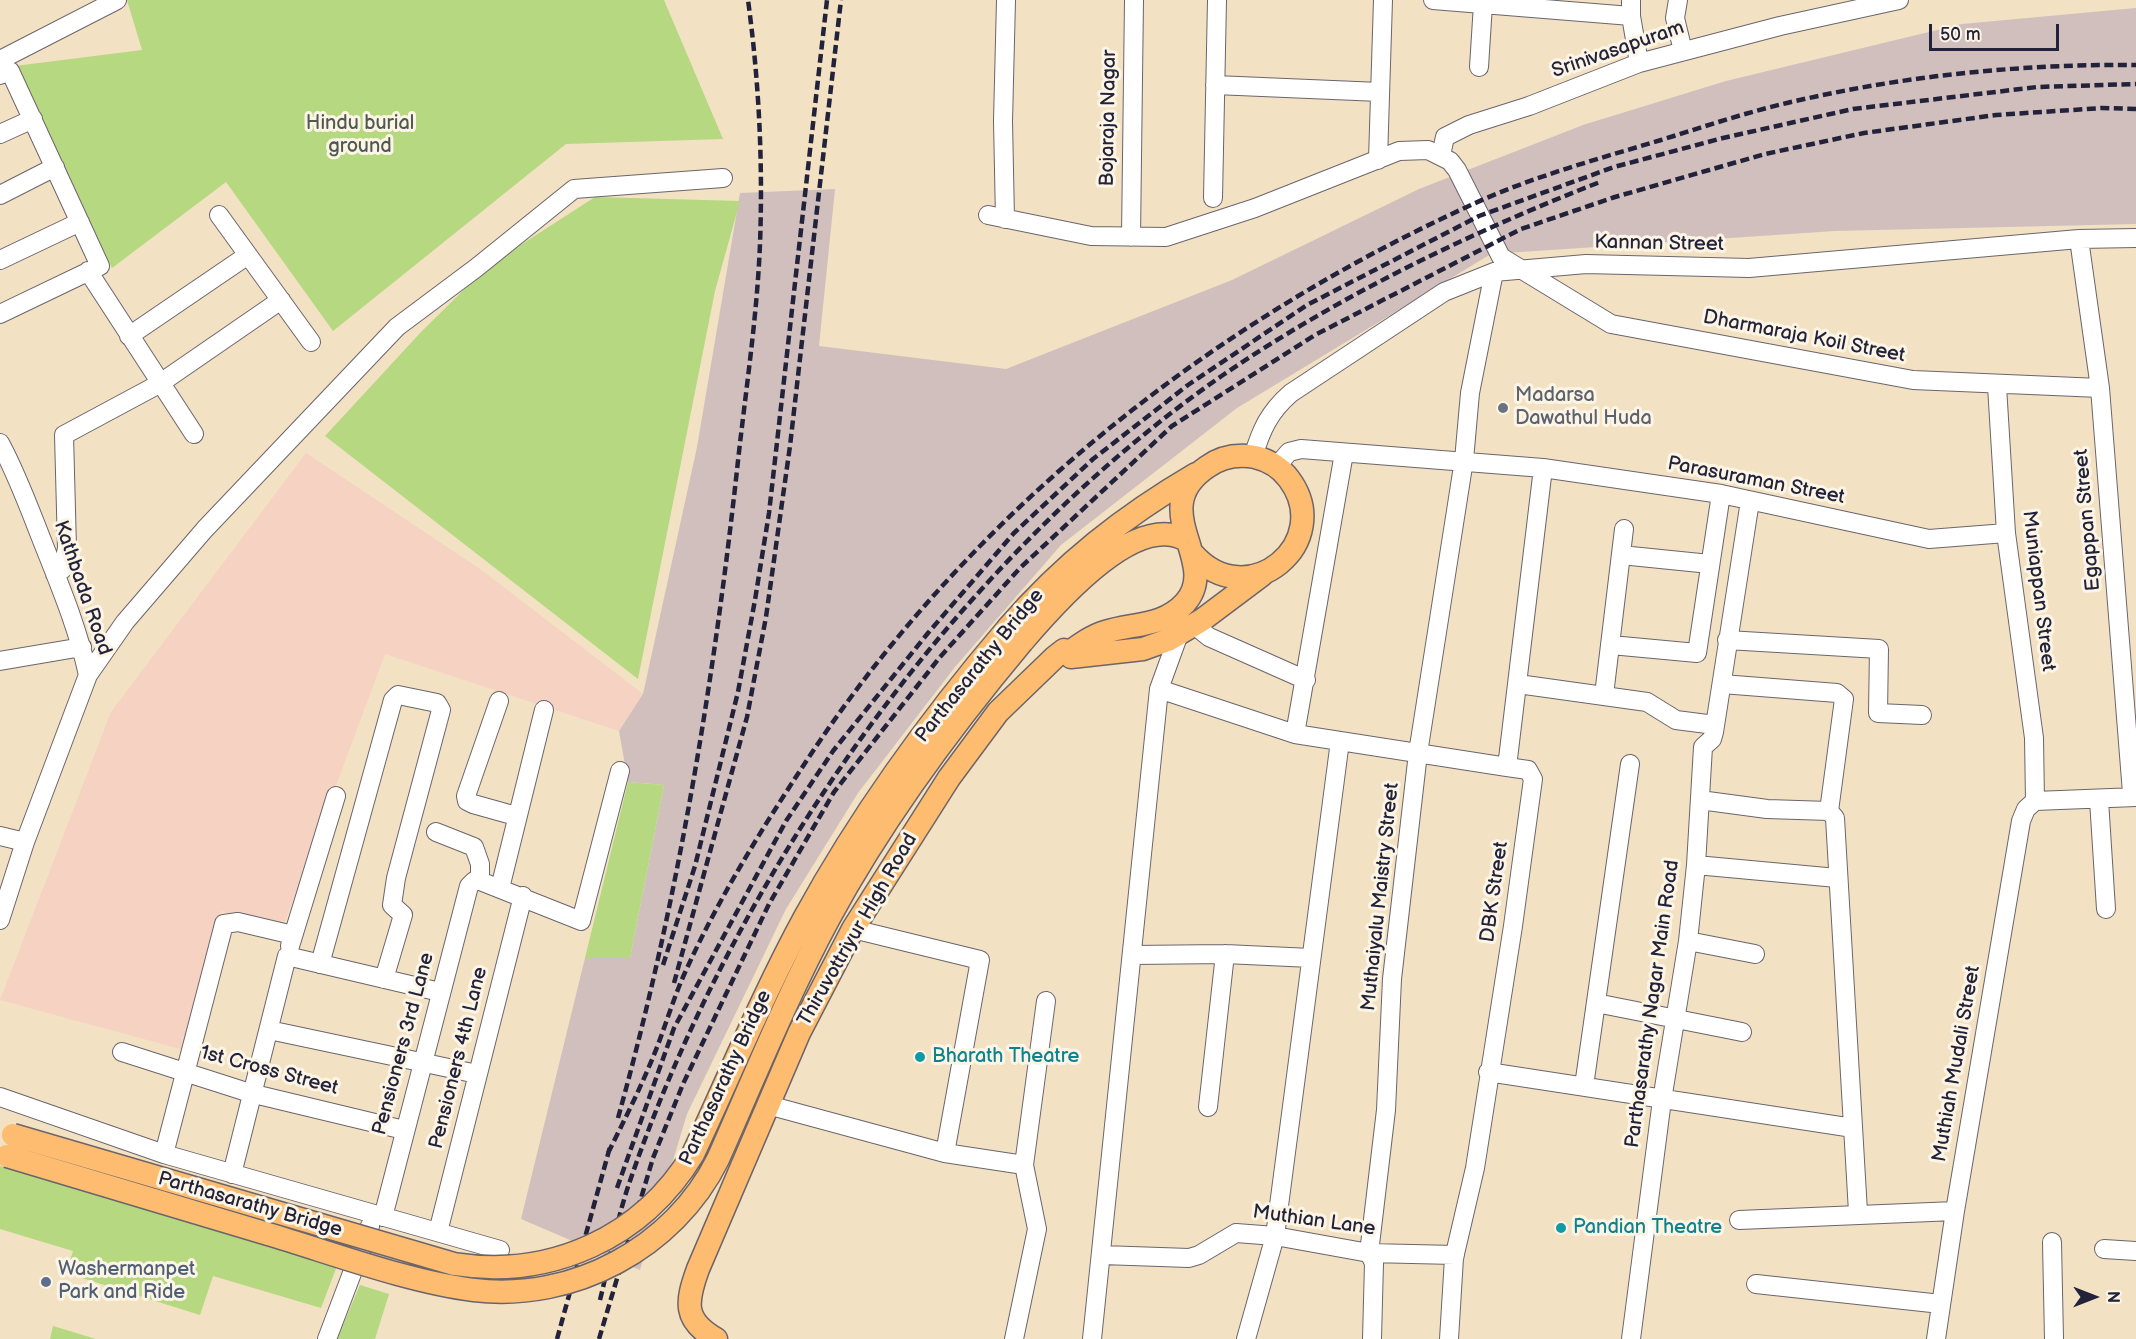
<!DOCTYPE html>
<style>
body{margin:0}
#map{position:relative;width:2136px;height:1339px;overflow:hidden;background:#f3e1c3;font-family:"Balsamiq Sans",sans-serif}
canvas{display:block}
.north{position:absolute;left:2064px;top:1267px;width:60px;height:60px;-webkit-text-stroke:4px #fcf5e5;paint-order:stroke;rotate:90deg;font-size:16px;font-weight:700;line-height:24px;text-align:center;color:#22223b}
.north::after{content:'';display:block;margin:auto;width:21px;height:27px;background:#22223b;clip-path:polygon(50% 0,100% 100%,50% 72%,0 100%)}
.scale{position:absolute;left:1929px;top:24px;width:130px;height:27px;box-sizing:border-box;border:3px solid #22223b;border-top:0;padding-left:8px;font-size:18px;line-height:21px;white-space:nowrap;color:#22223b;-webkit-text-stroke:4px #fcf5e5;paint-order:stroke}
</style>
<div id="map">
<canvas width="2136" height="1339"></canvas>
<div class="north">N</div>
<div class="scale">50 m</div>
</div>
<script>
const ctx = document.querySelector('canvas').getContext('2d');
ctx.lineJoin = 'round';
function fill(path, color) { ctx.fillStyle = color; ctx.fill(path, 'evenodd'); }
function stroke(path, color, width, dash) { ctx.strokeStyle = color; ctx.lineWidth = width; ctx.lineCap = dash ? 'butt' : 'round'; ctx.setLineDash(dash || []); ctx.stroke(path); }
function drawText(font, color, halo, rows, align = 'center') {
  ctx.font = font + ' "Balsamiq Sans",sans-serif'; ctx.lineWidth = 6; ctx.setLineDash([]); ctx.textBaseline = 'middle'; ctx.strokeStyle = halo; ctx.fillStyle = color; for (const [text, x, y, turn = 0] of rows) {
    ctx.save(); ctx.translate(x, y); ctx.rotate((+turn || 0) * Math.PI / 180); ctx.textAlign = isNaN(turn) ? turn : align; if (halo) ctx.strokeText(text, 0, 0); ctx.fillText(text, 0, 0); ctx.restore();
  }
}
const built = new Path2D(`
 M306 453 480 569 643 694 619 731 385 654 283 927 221 911 188 1051 0 1000 111 712Z`);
const industrial = new Path2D(`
 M2136 8V224L1835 231 1491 254 1237 408 1061 545 955 667 858 793 786 909 687 1114 640 1270 521 1219 585 958H630L664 785 628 782 619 731 643 694 697 447 740 193 835 189 819 346 1006 369 1232 280 1419 189 1583 125 1726 81 1962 24Z`);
const green = new Path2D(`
 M127 0H664L723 139 566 144 333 331 226 182 112 268 15 66 142 50Z
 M595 197 740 201 715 291 638 679 325 436 421 332 488 266Z
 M628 782 664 785 630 958H585Z
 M0 1166 337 1266 321 1308 213 1276 200 1315 66 1273 73 1251 0 1229Z
 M360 1285 389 1294 375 1339H337Z
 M53 1326 96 1339H50Z`);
const minor = new Path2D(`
 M1433 0 1631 16
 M1631 0V16L1639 63
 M1678 0 1675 18 1683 51
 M0 60 117 0
 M1479 67 1483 4
 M0 75 10 71 100 266 0 314
 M1215 85 1380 92
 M0 134 33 119
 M1441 155 1445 137 1469 125 1529 106 1639 63 1780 26 1899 0
 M1378 160 1383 0
 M0 195 55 167
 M1213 198 1217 0
 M219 215 311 342
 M988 215 1091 236 1166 237 1255 208 1399 151 1428 150 1450 161 1457 170 1501 257 1611 324 1913 380 2100 388
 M1005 219 1003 121 1006 0
 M1131 237 1134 0
 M2079 239 2100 388 2132 793 2136 797
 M0 260 80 222
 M88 271 194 434
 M129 336 248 255
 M1997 386 2006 533 2034 738 2035 801
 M0 443C19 478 32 516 47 553 63 593 79 633 88 675L25 842 0 920
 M1253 457C1261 430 1269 412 1291 393L1444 292 1494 272 1586 264 1749 268 2079 239 2136 238
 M1276 467 1289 452 1301 449 1543 468 1721 494 1929 539 2006 533
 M1621 555 1710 564
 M55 574 63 569 67 548 64 435 159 384 281 300
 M1194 625 1209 637 1306 680
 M1727 640 1879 649 1878 713 1922 715
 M1611 645 1697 653 1721 494
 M0 661 82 647
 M88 675 125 622 205 529 397 327 476 268 574 189 723 178
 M1518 684 1647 702 1676 720 1715 725
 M1722 684 1837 693 1844 699 1829 811 1835 818 1858 1212
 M1159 689 1295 734 1507 767
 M1604 695 1624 529
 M499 701 466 796 467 801 473 804 516 816
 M1295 734 1344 453
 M1700 800 1767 809 1829 811
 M2099 800 2106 909
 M2035 801 2136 797
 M436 832 474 847 480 864V881
 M0 836 25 842
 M1696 865 1837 878
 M500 888 544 710
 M853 929 980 960 945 1153
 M1688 941 1755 954
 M290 946 336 796
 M1132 955 1225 954 1311 958
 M320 964 393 700 398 695 437 703 441 710 396 878 392 905 403 915 384 979
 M1596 1003 1742 1032
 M269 1030 477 1074
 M122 1052 250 1093 404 1130
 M1488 1072 1853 1128
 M1584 1086 1630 764
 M0 1097 164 1154 500 1250
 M768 1105 945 1153 1024 1165
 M1208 1107 1225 954
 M164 1154 224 924 238 922 293 935
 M232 1174 287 956 440 992
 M383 1217 469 886 474 881H480L581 921 620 771
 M1739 1220 1955 1211
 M438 1232 523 896
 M2052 1242 2054 1339
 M2104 1249 2136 1251
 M1102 1255 1189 1258 1199 1255 1236 1233 1275 1236 1369 1253 1455 1255
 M1756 1284 1941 1304
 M327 1339 370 1226
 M1014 1339 1037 1229 1024 1165 1046 1001
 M1092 1339 1159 689 1179 634
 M1246 1339 1275 1236 1340 741
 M1372 1339 1374 1263 1369 1253 1386 1110 1392 979 1418 753 1464 460 1470 393 1494 272
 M1449 1339 1454 1258 1475 1168 1513 926 1533 779 1528 770 1507 767 1543 468
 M1631 1339 1662 1100 1688 941 1696 865 1703 747 1712 739 1714 732 1750 501
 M1936 1339 1955 1211 2021 821 2026 809 2035 801`);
const major = new Path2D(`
 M1008 628C1063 564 1124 516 1196 474
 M1022 642C1051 608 1134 510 1186 540
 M1067 653 1071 657 1143 649 1168 640 1202 620 1262 575
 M716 1339C683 1320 686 1302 698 1269L799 1033 853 929 949 778 998 712 1055 657 1064 650 1070 652C1081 644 1092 636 1105 632 1134 623 1163 627 1185 603 1222 562 1144 510 1207 467 1221 457 1238 454 1255 457 1268 460 1281 468 1289 479 1336 542 1248 616 1193 554`);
const rail = new Path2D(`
 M663 965 695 866 738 692 755 600 769 513 827 0
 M674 983 747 717 766 617 790 446 841 0
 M618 1118C677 906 713 688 737 470 745 395 757 319 760 244 763 162 759 81 748 0
 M608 1153C623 1123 638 1093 651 1062 663 1034 671 1005 683 977 718 898 766 822 813 751 974 510 1210 324 1471 205 1531 177 1598 159 1661 140 1703 127 1744 113 1787 103 1901 76 2019 64 2136 65
 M617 1188 674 1028 786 821 833 751 928 633 1014 533 1093 459 1188 385 1307 305 1479 216 1614 167 1723 138 1853 109 2037 87 2136 84
 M600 1300C610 1260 617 1217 631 1178 737 871 955 561 1223 375 1339 296 1469 233 1600 182
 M557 1339 610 1147
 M599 1339 653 1158 683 1084 769 904 834 792 940 657 1020 568 1172 426 1315 335 1521 229 1615 197 1765 154 1864 133 1996 115 2102 108 2136 109`);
const majorBridge = new Path2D(`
 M13 1135 454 1264C551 1279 642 1238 693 1154 730 1075 763 994 805 917 862 813 932 717 1008 628
 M7 1156C94 1182 181 1208 268 1234 332 1253 409 1282 474 1290 573 1302 674 1248 718 1159 754 1078 787 996 829 918 882 820 950 728 1022 642`);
const markers = [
 [1503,408,6,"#6b7280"],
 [920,1057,6,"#0f9aa8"],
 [1561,1228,6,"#0f9aa8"],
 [46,1282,6,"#5c6f8a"]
];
const streetNames = [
 ["Srinivasapuram",1618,50,-19],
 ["Bojaraja Nagar",1109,118,-89],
 ["Kannan Street",1659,244,1],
 ["Dharmaraja Koil Street",1804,337,11],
 ["Parasuraman Street",1756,481,11],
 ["Egappan Street",2088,520,-95],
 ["Kathbada Road",82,588,71],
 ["Muniappan Street",2038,591,83],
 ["Parthasarathy Bridge",980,666,-51],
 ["DBK Street",1495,892,-82],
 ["Muthaiyalu Maistry Street",1381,897,-84],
 ["Thiruvottriyur High Road",858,930,-60],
 ["Parthasarathy Nagar Main Road",1653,1004,-82],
 ["Pensioners 3rd Lane",404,1044,-75],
 ["Pensioners 4th Lane",459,1058,-76],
 ["Muthiah Mudali Street",1957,1064,-80],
 ["1st Cross Street",269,1071,15],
 ["Parthasarathy Bridge",726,1078,-65],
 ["Parthasarathy Bridge",250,1205,16],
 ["Muthian Lane",1314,1221,8]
];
const parkNames = [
 ["Hindu burial",360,124],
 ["ground",360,147]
];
const worshipNames = [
 ["Madarsa",1515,396],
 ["Dawathul Huda",1515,419]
];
const cultureNames = [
 ["Bharath Theatre",932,1057],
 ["Pandian Theatre",1573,1228]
];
const serviceNames = [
 ["Washermanpet",58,1270],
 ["Park and Ride",58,1293]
];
fill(built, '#f5d2c2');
fill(industrial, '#d1bfbd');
fill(green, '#b5d880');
stroke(minor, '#6b656b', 20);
stroke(major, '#6b656b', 25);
stroke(minor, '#fff', 18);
stroke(major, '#febc70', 22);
stroke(rail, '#22223b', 4.5, [9, 4.5]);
stroke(majorBridge, '#6b656b', 25, []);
stroke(majorBridge, '#febc70', 22);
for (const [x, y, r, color] of markers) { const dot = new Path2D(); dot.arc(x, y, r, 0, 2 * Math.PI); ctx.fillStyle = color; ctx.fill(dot); stroke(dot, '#fcf5e5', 2); }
drawText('20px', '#22223b', '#fcf5e5', streetNames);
drawText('20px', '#4e5950', '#fcf5e5', parkNames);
drawText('20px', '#5b616d', '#fcf5e5', worshipNames, 'left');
drawText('20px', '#0d838f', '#fcf5e5', cultureNames, 'left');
drawText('20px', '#4e5e75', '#fcf5e5', serviceNames, 'left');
</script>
